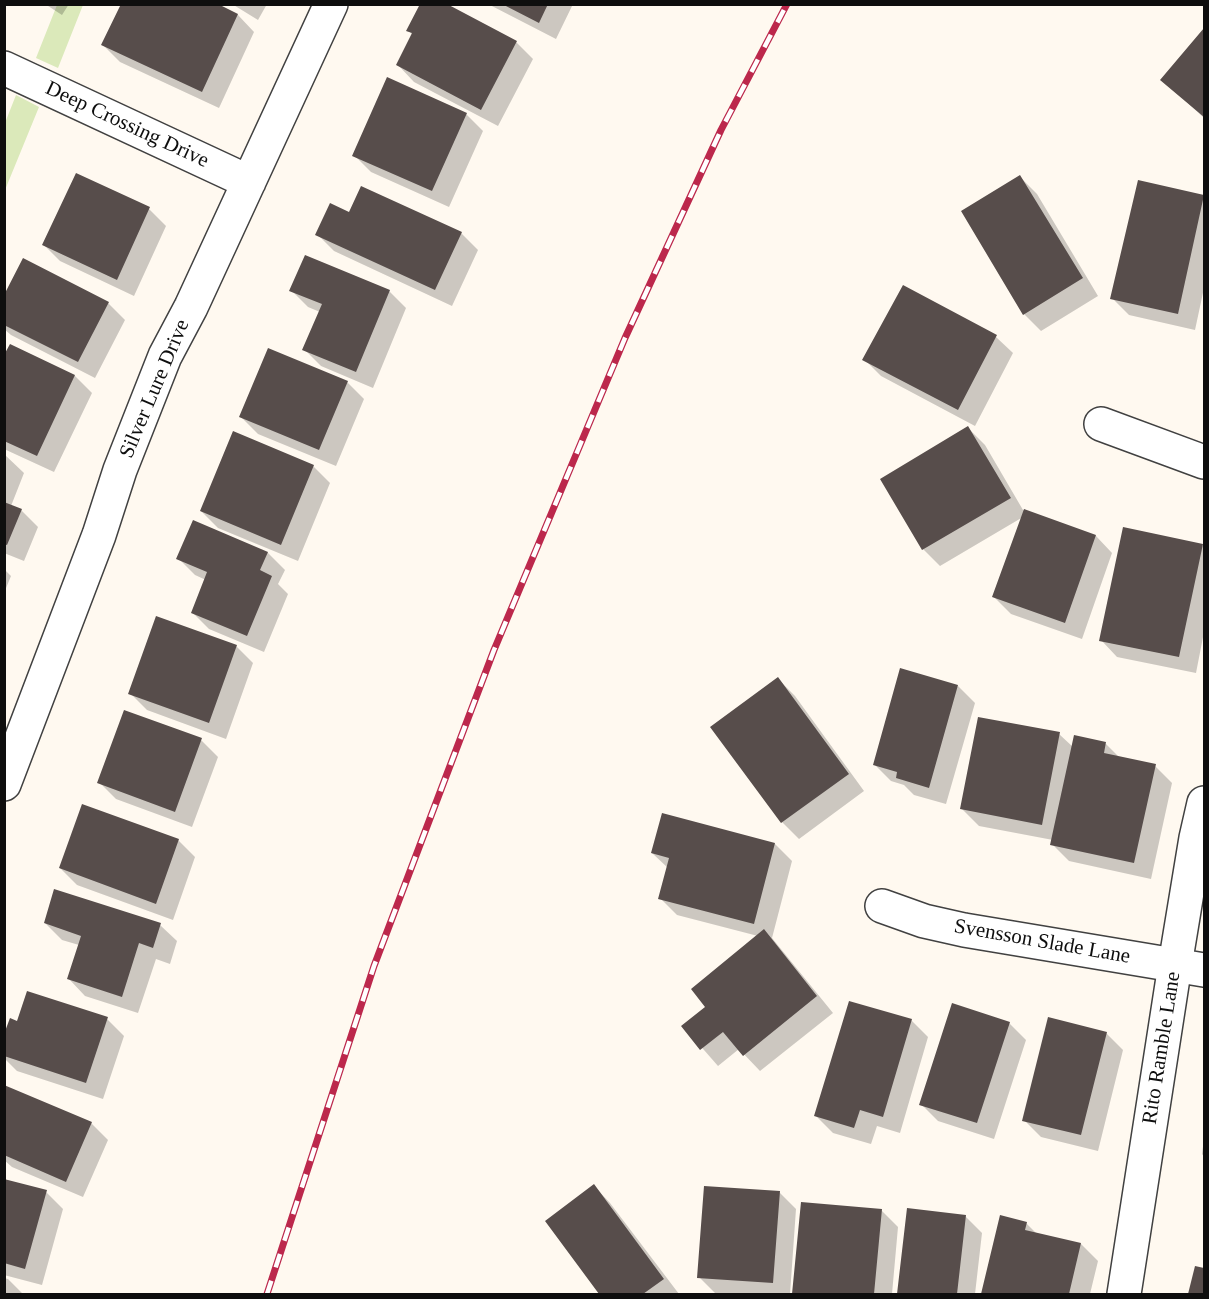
<!DOCTYPE html>
<style>
body{margin:0}
#map{position:relative;width:1209px;height:1299px;overflow:hidden;background:#fff9f0;font-family:"Times New Roman",serif}
canvas{display:block}
.frame{position:absolute;inset:0;border:6px solid #0e0e0e;pointer-events:none}
</style>
<div id="map">
<canvas width="1209" height="1299"></canvas>
<div class="frame"></div>
</div>
<script>
const ctx = document.querySelector('canvas').getContext('2d');
ctx.lineJoin = 'round';
function fill(path, color) { ctx.fillStyle = color; ctx.fill(path, 'evenodd'); }
function stroke(path, color, width, dash) { ctx.strokeStyle = color; ctx.lineWidth = width; ctx.lineCap = dash ? 'butt' : 'round'; ctx.setLineDash(dash || []); ctx.stroke(path); }
function drawText(font, color, halo, rows, align = 'center') {
  ctx.font = font + ' "Times New Roman",serif'; ctx.lineWidth = 6; ctx.setLineDash([]); ctx.textBaseline = 'middle'; ctx.strokeStyle = halo; ctx.fillStyle = color; for (const [text, x, y, turn = 0] of rows) {
    ctx.save(); ctx.translate(x, y); ctx.rotate((+turn || 0) * Math.PI / 180); ctx.textAlign = isNaN(turn) ? turn : align; if (halo) ctx.strokeText(text, 0, 0); ctx.fillText(text, 0, 0); ctx.restore();
  }
}
const green = new Path2D(`
 M57 5H83L58 68 36 58Z
 M16 95 39 107 5 190V123Z`);
const shadow = new Path2D(`
 M45 4H69L62 15Z
 M215 4 238 15 254 32 219 108 120 62 103 45Z
 M232 4H267L258 20Z
 M488 4H573L556 39Z
 M408 30 516 42 533 59 498 126 414 82 398 65 413 35Z
 M1204 30V118L1163 80Z
 M466 114 483 131 449 207 371 172 354 155Z
 M77 175 149 209 166 226 134 296 60 261 43 244Z
 M1020 177 1037 194 1098 296 1041 331 1024 314Z
 M1139 182 1204 196V288L1195 330 1129 315 1112 298Z
 M350 214 461 233 478 250 452 306 334 251 317 234Z
 M903 287 996 337 1013 353 975 426 881 376 864 359Z
 M291 290 389 291 406 308 373 388 321 366 304 349 320 312 308 307Z
 M4 298 108 303 125 320 95 378 11 335 4 329Z
 M10 346 75 376 92 393 54 472 4 449V358Z
 M347 382 364 399 336 466 258 434 241 417Z
 M968 428 985 445 1023 510 1096 536 1112 553 1082 639 1011 614 994 597 1023 517 940 566 923 549Z
 M4 454 24 473 11 506 21 510 38 527 24 561 4 553Z
 M313 466 330 483 298 561 218 528 201 511Z
 M193 522 268 553 285 570 278 584 288 594 264 652 209 629 192 612 206 580 195 575 178 558Z
 M1203 545 1204 547V632L1196 673 1117 657 1101 640Z
 M4 569 11 576 4 593Z
 M236 646 253 663 226 739 147 710 130 693Z
 M778 679 795 696 864 791 799 839 782 822Z
 M958 686 975 703 946 804 914 795 904 785 891 781 874 764Z
 M1059 734 1073 747 1106 744 1120 758 1155 766 1172 783 1151 879 1069 861 1052 844 1053 840 979 826 962 809Z
 M201 740 218 757 192 827 116 799 99 782Z
 M178 840 195 857 173 920 77 885 60 868Z
 M775 844 792 861 772 938 833 1013 760 1071 739 1049 718 1066 683 1026 707 1007 758 936 677 915 660 898 668 868 652 853Z
 M45 923 160 925 177 941 170 964 156 959 138 1013 85 996 69 979 79 945 62 940Z
 M28 993 107 1019 124 1036 103 1099 17 1071 4 1058V1039L18 1023Z
 M911 1020 928 1037 900 1133 877 1126 871 1144 833 1133 816 1116Z
 M1009 1023 1026 1040 994 1139 938 1121 921 1104Z
 M1106 1033 1123 1050 1098 1151 1041 1137 1024 1120Z
 M4 1087 91 1123 108 1140 83 1197 12 1167 4 1160Z
 M1204 1139V1157L1202 1154Z
 M4 1181 46 1192 63 1209 42 1285 4 1275Z
 M594 1186 610 1203 679 1294H601L547 1222Z
 M779 1192 796 1209 790 1294H716L699 1277Z
 M802 1203 881 1210 898 1227 892 1294H793Z
 M908 1210 965 1216 982 1233 975 1294H898Z
 M1001 1217 1026 1223 1037 1234 1081 1244 1098 1261 1090 1294H983Z
 M1196 1267 1204 1269V1294H1189Z
 M4 1278 8 1279 23 1294H4Z`);
const building = new Path2D(`
 M121 4H218L238 14 202 92 101 45Z
 M420 4H447L517 41 481 110 396 65 412 33 406 31Z
 M502 4H548L539 23Z
 M1204 28V117L1160 80Z
 M387 77 467 113 432 191 352 156Z
 M76 173 150 207 117 280 42 245Z
 M1020 175 1083 278 1023 315 961 211Z
 M1138 180 1204 195 1178 314 1110 299Z
 M361 186 462 232 435 290 315 235 330 203 349 212Z
 M305 255 390 290 356 372 302 350 322 304 289 291Z
 M23 258 109 302 78 362 4 325V295Z
 M903 285 997 335 958 410 862 360Z
 M10 344 75 375 37 456 4 441V355Z
 M268 348 348 381 319 450 239 417Z
 M968 426 1011 498 922 550 880 479Z
 M233 431 314 465 281 545 200 511Z
 M4 502 22 509 7 545 4 544Z
 M1024 509 1096 535 1065 623 992 597Z
 M193 520 268 552 260 570 272 576 247 636 191 613 207 572 176 559Z
 M1123 527 1203 544 1179 657 1099 641Z
 M156 616 237 645 209 723 128 694Z
 M900 668 958 685 929 788 896 778 897 772 873 765Z
 M778 677 849 774 781 823 710 727Z
 M124 710 202 738 175 812 97 783Z
 M978 717 1060 732 1042 825 960 809Z
 M1074 735 1106 742 1104 753 1156 764 1134 863 1050 845Z
 M82 804 179 839 156 904 59 868Z
 M662 813 775 843 754 924 658 899 669 858 651 853Z
 M54 889 161 923 153 948 139 943 122 997 67 979 81 936 44 923Z
 M764 929 817 996 743 1056 723 1032 700 1050 681 1026 705 1007 691 989Z
 M27 991 108 1017 86 1083 4 1056V1034L10 1018 17 1021Z
 M849 1001 912 1019 883 1117 860 1110 854 1128 814 1116Z
 M952 1003 1010 1022 977 1123 919 1105Z
 M1048 1017 1107 1032 1081 1135 1022 1121Z
 M4 1085 92 1122 66 1182 4 1155Z
 M4 1179 47 1190 25 1269 4 1263Z
 M594 1184 664 1279 643 1294H599L545 1221Z
 M704 1186 780 1191 773 1283 697 1278Z
 M801 1202 882 1209 874 1294H792Z
 M907 1208 966 1215 957 1294H897Z
 M1000 1215 1027 1222 1025 1230 1081 1243 1069 1294H981Z
 M1195 1266 1204 1268V1294H1188Z`);
const minor = new Path2D(`
 M4 68 249 182
 M1101 424 1204 462
 M4 784 99 535 120 470 165 356 191 307 331 4
 M882 906 924 921 964 930 1204 970
 M1124 1294 1175 965 1196 838 1204 803`);
const rail = new Path2D(`
 M267 1294 374 966 494 650 625 338 721 130 787 4`);
const streetNames = [
 ["Deep Crossing Drive",127,125,25],
 ["Silver Lure Drive",155,389,-67],
 ["Svensson Slade Lane",1042,942,10],
 ["Rito Ramble Lane",1162,1048,-81]
];
fill(green, '#dbe9ba');
fill(shadow, '#0003');
fill(building, '#574d4b');
stroke(minor, '#414141', 36);
stroke(minor, '#fff', 33);
stroke(rail, '#bc284c', 7);
stroke(rail, '#fff', 4.5, [14]);
drawText('21px', '#0e0e0e', '#fff', streetNames);
</script>
